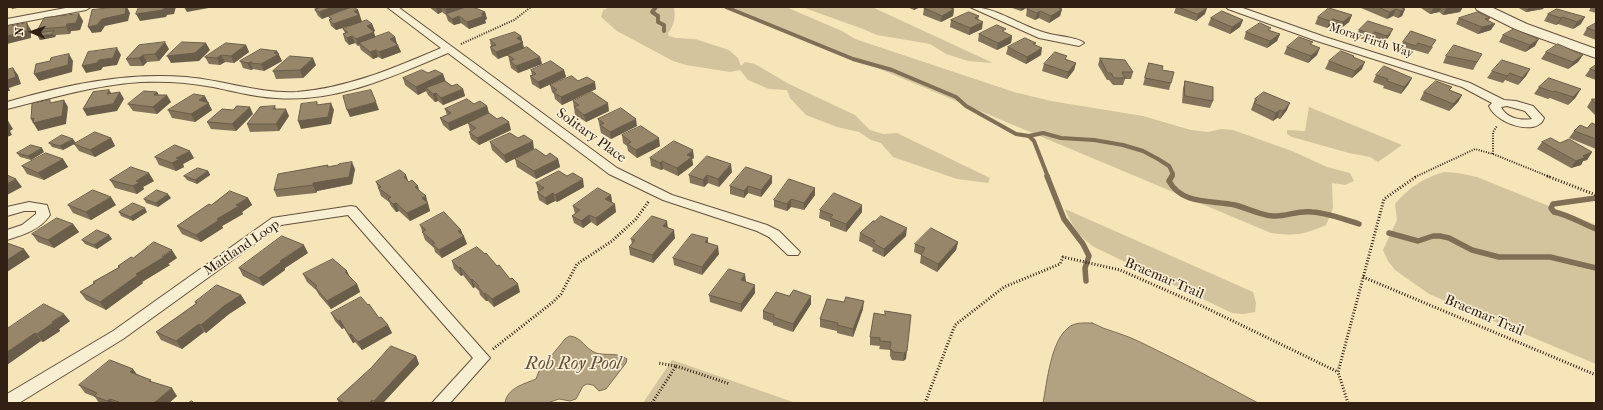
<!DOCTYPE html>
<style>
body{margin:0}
#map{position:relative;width:1603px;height:410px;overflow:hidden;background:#f5e5b9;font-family:"IM FELL French Canon",serif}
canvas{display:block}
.frame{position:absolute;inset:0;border:8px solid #332014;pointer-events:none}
.north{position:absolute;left:12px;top:12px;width:40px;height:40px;-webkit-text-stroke:3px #f8eed2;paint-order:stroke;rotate:272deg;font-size:11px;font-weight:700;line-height:16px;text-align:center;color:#332014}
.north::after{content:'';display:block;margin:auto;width:14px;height:18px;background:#332014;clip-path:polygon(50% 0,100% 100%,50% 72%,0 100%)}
</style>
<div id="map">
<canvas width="1603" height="410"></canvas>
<div class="frame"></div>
<div class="north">N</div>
</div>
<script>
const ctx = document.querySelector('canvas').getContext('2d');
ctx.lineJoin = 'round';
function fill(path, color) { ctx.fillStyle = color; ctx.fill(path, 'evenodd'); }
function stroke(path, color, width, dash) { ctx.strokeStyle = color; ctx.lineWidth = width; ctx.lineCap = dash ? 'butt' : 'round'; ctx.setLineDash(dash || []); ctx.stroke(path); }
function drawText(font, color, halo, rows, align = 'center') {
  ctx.font = font + ' "IM FELL French Canon",serif'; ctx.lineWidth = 3.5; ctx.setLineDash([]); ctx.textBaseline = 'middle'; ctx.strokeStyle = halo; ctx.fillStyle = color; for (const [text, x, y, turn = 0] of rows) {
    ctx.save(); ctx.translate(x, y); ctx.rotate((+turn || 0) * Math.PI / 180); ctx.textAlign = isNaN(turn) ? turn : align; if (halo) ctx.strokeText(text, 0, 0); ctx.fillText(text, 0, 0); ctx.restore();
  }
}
const green = new Path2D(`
 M610 7H674C676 16 674 26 668 33L669 36 676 38 695 39 729 50 738 58 741 66 745 62 755 64 789 84 855 115 870 130 883 134 897 133 990 178 988 183 957 179 893 157 881 143 871 140 859 132 837 127 806 115 790 98 787 90 769 89 748 80 740 70 730 72 686 65 673 61 617 31 601 17 603 10Z
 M732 7H786L842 31 855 39 1014 92 1051 101 1143 116 1191 130 1208 132 1221 129 1233 130 1292 151 1327 167 1350 173 1354 181 1345 185 1332 183 1333 208 1326 225C1302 235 1297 236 1271 233Z
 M802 7H872L993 63 968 61 946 54 930 44 877 35 863 29Z
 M1309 107 1402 145 1378 162 1370 157 1349 153 1292 137 1287 134V130L1305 131Z
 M1444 172 1458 173 1477 177 1596 225V364L1429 294 1395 270 1388 261 1383 250 1397 220 1395 204C1407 189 1425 177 1444 172Z
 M1065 209 1253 292 1256 303 1255 312 1243 314 1232 313 1096 248C1079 237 1073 227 1065 209Z
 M672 360 796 403H643Z`);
const water = new Path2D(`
 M1092 323C1107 331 1125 334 1140 342 1180 361 1219 382 1258 403H1043C1047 382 1051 341 1068 328 1074 322 1084 323 1092 323Z
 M570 336C582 337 585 349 596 353 606 356 619 352 627 359L626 363 606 389 599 391 593 385 587 384 583 386 576 399 570 401 559 399 547 403H505C507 388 524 384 536 379L539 371 565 339Z`);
const streamFar1 = new Path2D(`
 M656 7 652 12 658 16V22L664 25V31
 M726 7 853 59 892 70 956 97 966 106 1016 134 1029 136 1043 133 1061 138 1094 140 1123 145 1143 151 1158 159 1169 166 1173 174 1172 177
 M1029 136 1034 141 1048 177`);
const stream = new Path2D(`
 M1047 176 1064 219 1083 244 1089 256 1085 268 1086 281
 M1172 176 1169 181C1182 205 1211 200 1235 205 1247 208 1260 215 1273 216 1286 217 1298 210 1312 212 1328 213 1344 219 1359 224
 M1596 198 1553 204 1551 208 1554 212C1569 215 1581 223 1596 229
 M1389 233 1418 241 1433 236H1440L1449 238 1472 250 1499 257H1550L1596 268`);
const pathFar1 = new Path2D(`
 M461 44 514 20 531 7
 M1493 154V132L1497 126
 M1415 177 1475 149 1493 154 1550 177`);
const path = new Path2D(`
 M1547 176 1596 195
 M1363 277 1596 375
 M493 349 553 302 561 294 577 264 612 241 636 219 649 201
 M676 366 730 384
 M652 403 676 366 658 363
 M925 403 955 325 1004 287 1060 264 1063 257 1120 270 1202 306 1338 372
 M1348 403 1338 372 1384 199 1417 176`);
const minor = new Path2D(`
 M71 7H91L86 10 7 25V19Z
 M387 7H398L617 168 672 195 767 225 779 231 800 252 798 255H788L769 237 757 231 663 200 609 174 448 53C394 76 336 103 276 98 253 97 230 90 207 86 185 82 163 81 141 82 94 85 52 98 7 109V102C65 85 125 72 186 77 223 80 259 94 297 92 348 88 394 68 441 48Z
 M970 7C997 7 1020 26 1046 33 1055 36 1078 37 1084 43L1079 46 1039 38Z
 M1226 7H1240L1325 37 1470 83 1504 100 1516 101 1533 106 1544 118C1538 137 1496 124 1489 106L1492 103 1462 87 1317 41 1228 9ZM1507 106 1525 111 1532 119C1521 121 1506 118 1501 107Z
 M29 202 47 205 50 215C40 230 23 235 7 240V230L22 225 36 214V211H24L7 216V207Z
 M351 206 356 207 490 358 450 403H432L473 358 348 215 281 225 123 339 19 403H7V394L113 331 272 218Z`);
const tertiary = new Path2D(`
 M1475 7H1491L1527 24 1596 49V58L1517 30 1477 10Z`);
const wall = new Path2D(`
 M314 7H349V8L358 10 362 22 336 30 331 26 329 20 330 19 329 16 322 19 318 16 315 10 316 9 314 8Z
 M429 7H464V8L485 12 487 19 485 20 486 23 469 29 461 23 454 25 448 21 446 15 442 12 438 14Z
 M907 7H920L914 10Z
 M1009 7H1028L1021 11Z
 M1176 7H1205V14L1196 21 1174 13Z
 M1361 7H1400L1405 9 1402 16 1398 18 1393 16 1387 19 1361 8Z
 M1422 7H1463L1460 12 1443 15 1439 12 1430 14 1421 8Z
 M1510 7H1544L1543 9 1526 12 1517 7 1512 8Z
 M1591 7H1596V13L1589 11Z
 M924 8H949L954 9 953 16 941 22 923 15Z
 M1027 9H1062L1060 16 1049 23 1039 18 1035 20 1026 16Z
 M1557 9 1581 24 1573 29 1558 24 1556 25 1544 21 1548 14Z
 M79 14 83 21 80 30 71 31 70 34 56 35 55 37 40 40 38 36 40 33 38 29Z
 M1352 15 1349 22 1340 29 1330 26 1327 28 1315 24 1318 17Z
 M979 16 978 20 982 29 969 35 950 27 951 20Z
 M1211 18 1243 20 1240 27 1230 34 1208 25Z
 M1459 18H1490L1488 21 1491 30 1478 34 1456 24Z
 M1368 21 1390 35 1384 43 1372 39 1369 41 1356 37 1359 30Z
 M1596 23V40L1583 35 1587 28Z
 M372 24 375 31 373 32 375 37H395L397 44 401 52 382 59 378 57 373 59 361 50 359 45 358 46 355 43 349 45 345 41 343 34 345 33 343 29Z
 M1411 31 1433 47 1428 54 1414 50 1412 53 1400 49 1403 42Z
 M1246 32 1280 34 1277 41 1267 48 1244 39Z
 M1006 33 1012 36 1011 43 997 50 978 41 979 34Z
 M1503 35 1535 46 1525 52 1499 42Z
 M521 36 524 48 540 57 542 64 518 73 511 68 508 55 498 59 492 54 490 47H491L490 40Z
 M139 45 169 49 159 61 147 62 143 66H130L126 59Z
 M246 45 249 52 234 63 225 62 220 65 209 64 205 57Z
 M1311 45 1317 55 1308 63 1284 54 1287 47Z
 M1008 47 1041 55 1026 64 1006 54Z
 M277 51 282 61 264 71 253 69 251 70 243 68 240 61Z
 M1546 52 1583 55 1578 62 1568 69 1541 59Z
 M1446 56 1478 61 1473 70 1443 63Z
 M1100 58 1133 72 1131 79H1125L1123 85H1113L1109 80H1107L1098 65Z
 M1353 58 1362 69 1352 78 1325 69 1329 61Z
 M1076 63 1074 70 1067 79 1042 71 1044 64Z
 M1149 63 1162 70 1171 83 1169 90 1143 85Z
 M316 65 303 78 276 79 273 71Z
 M1596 65V80L1585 76 1590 69Z
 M1530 69 1526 76 1518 85 1505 80 1503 83 1487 78 1492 71Z
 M531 70H564L566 77 540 89 532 84 530 76H532Z
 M428 73 443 74 445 81 452 86 463 89 465 96 443 105 438 101 435 102 428 95 426 91 418 95 405 85 403 78Z
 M1376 75 1412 78 1408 85 1401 94 1383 88 1384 86 1373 82Z
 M1549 78 1576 97 1568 105 1550 98 1548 99 1534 94 1539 87Z
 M578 81 596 89 562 105 555 99 554 94 552 92 550 85Z
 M1185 81 1213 101 1210 108 1182 103 1183 88Z
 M1452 87 1450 90 1462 95 1458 102 1449 111 1420 100 1424 92Z
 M157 92 159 95 171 102 157 114 133 111 128 104Z
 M1255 99 1287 110 1280 119 1277 118 1273 121 1251 110Z
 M1592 99H1596V116L1587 107Z
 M573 101 609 111 586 122 575 115Z
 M208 103 212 110 195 122 172 118 168 110Z
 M474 104 487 106 489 113 511 130 479 145 471 139 469 132 471 131 470 130 468 123 450 131 443 125 440 118 447 115 445 109Z
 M275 106 276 109 289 116 279 131 250 132 247 124Z
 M233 110 253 114 236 131 211 129 207 122Z
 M598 119 637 126 611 139 601 133Z
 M1596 125V149L1569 138 1574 131 1587 128Z
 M622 135 660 146 637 158 628 151 627 146 623 143Z
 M111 138 115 146 95 157 79 151 74 144 63 150 52 147 49 143H76Z
 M518 138 534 149 506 163 492 150 490 142Z
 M1542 142 1560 143 1592 152 1587 160 1583 161 1581 165 1571 168 1537 149Z
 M44 152 31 160 20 157 17 153Z
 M546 156 558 159 560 167 536 179 517 167 515 159Z
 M155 157 194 158 183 164 184 167 176 171 159 165Z
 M650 158H694L692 159 693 165 678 176 663 169 661 170 651 166Z
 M63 159 68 167 44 180 27 174 22 166Z
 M328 167 355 169 352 184 317 191 316 193 277 197 274 190Z
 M208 171 210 175 197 184 187 180 184 176Z
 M732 172 719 187 708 183 704 187 690 183 689 175Z
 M567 176 584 187 557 202 555 201 547 205 539 200 537 192 539 191 538 190 536 183Z
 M772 176V183L761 197 748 193 744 198 730 194V186Z
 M110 180 154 181 143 187 144 189 137 194 115 188Z
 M408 181 419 191 428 204 430 211 410 221 399 211 396 212 391 206 389 202 381 196 376 182Z
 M815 188V195L804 210 791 207 787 211 774 207V200Z
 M611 195 612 202 616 212 597 226 591 222 583 228 574 223 572 216 575 214 573 206Z
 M171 198 158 207 146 203 144 199Z
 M248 198 252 205 242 212 243 214 222 226 223 228 201 242 182 234 177 226 211 205Z
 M68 205H116L91 220 73 213Z
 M820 210 862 212 846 232 830 226V222L819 218Z
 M119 212H147L133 221 121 216Z
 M73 224 79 232 54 248 38 242 32 234Z
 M420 225 464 236 467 244 442 258 435 252 434 248 425 240Z
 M668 228 675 238 653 263 630 255 629 247 632 244 631 239Z
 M860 233 906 236 884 257 872 251 873 248 859 241Z
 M109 235 112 239 97 249 85 244 82 240Z
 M958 242 956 250 937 272 920 263 921 255 914 252 915 244Z
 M708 243 719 254 702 275 674 265 673 258Z
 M308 253 285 268V270L263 286 243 276 239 268Z
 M133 258H177L168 264 170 265 142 282 143 283 106 310 86 300 80 292 94 283 93 282 119 267 118 266Z
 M452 261 520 292 494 307 488 301H486L480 295 479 291 475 287 473 288 463 275 461 276 454 269Z
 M303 274 350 277 357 284 360 292 331 309 319 295 316 290 307 282Z
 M755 293 741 312 710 302 709 295Z
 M241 295 246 303 229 314 206 333 204 332 182 349 161 340 156 332 196 304 195 302Z
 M789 296H811V304L793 332 773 325V323L763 319V311Z
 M863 309 853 337 837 333V331L820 327V319Z
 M885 311 906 359 903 361 892 360 890 356V350L879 349 880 346 870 345V337L885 315Z
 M331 313 379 318 388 325 392 333 362 350 355 342 353 343 344 328 342 329 335 321Z
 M70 321 59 329 60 331 43 342 7 329Z
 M416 356 419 364 383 403H339L337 399Z
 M137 374 177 396 169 403H99L95 397 85 393 79 385Z`);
const shadedWall = new Path2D(`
 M11 7H22L12 9Z
 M126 7H127L130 13 128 21 105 26 101 32 92 33 88 27 102 19Z
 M170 7H176L174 14 167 15 166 17 140 21 136 14Z
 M184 7H214L187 12Z
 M333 7H349V8L322 19 319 12Z
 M436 7H441L442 12 438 14Z
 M453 7H464L465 10 447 15 446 9Z
 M914 7H920L914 10Z
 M1021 7H1028L1021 11Z
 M1434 7H1442L1439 12 1430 14Z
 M1453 7H1463L1460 12 1443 15 1446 8Z
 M1529 7H1544L1543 9 1526 12Z
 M1207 8 1205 14 1196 21 1198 14Z
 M954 9 953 16 941 22 942 16Z
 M1062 9 1060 16 1049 23 1051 16Z
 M1396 9 1393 16 1387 19 1390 12Z
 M1405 9 1402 16 1398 18 1401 11Z
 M358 10 362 22 336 30 333 24 354 11Z
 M1040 11 1039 18 1035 20 1037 13Z
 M485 12 487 19 485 20 486 23 469 29 467 22 481 14Z
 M79 14 83 21 80 30 71 31 70 34 66 27 67 24Z
 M1352 15 1349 22 1340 29 1343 22Z
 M459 16 461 23 454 25 452 19Z
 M1563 17 1558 24 1556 25 1561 18Z
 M1585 17 1581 24 1573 29 1577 22Z
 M1333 19 1330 26 1327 28 1330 21Z
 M1243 20 1240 27 1230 34 1232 27Z
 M983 22 982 29 969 35 970 28Z
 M27 23 31 30V38L7 44V36Z
 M372 24 375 31 369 33 367 26Z
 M1495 24 1491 30 1478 34 1482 27Z
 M1393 29 1390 35 1384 43 1387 36Z
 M374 32 376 39 359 43V45L358 46 356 39Z
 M1375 32 1372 39 1369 41 1373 34Z
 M52 34 53 35H56L55 37 40 40 38 36Z
 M1280 34 1277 41 1267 48 1270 41Z
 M352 36 355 43 349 45 347 38Z
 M521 36 524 49 498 59 496 52 517 38Z
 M1012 36 1011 43 997 50 998 43Z
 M395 37 397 44 392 46 390 39Z
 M1539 39 1535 46 1525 52 1530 45Z
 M165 42 169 49 159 61 155 54Z
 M206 43 210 50 199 61 171 63 167 56Z
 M246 45 249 52 234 63 231 56Z
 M398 45 401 52 382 59 379 52Z
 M117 48 121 55 117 65 103 67 101 70 86 73 82 66 99 60Z
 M1042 48 1041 55 1026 64 1027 57Z
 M1320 48 1317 55 1308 63 1311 56Z
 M376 50 378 57 373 59 370 52Z
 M277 51 282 61 264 71 261 64 274 53Z
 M69 54 73 61 72 72 39 81 34 74Z
 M143 55 147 62 143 66 139 58Z
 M221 55 225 62 220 65 217 58Z
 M1583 55 1578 62 1568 69 1573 62Z
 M540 57 542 64 518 73 516 66Z
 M313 58 316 65 303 78 300 70Z
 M252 62 250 63 253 69 251 70 247 63Z
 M1365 62 1362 69 1352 78 1355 71Z
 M1076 63 1074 70 1067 79 1068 72Z
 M13 68 18 75 21 84 9 88 10 91H7V80Z
 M1530 69 1526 76 1518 85 1522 78Z
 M564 70 566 77 540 89 538 82Z
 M1510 73 1505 80 1503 83 1507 76Z
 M443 74 446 82 426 88V91L418 95 416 87Z
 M1412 78 1408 85 1401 94 1404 87Z
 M595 82 596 89 562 105 561 97Z
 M463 89 465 96 443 105 441 98Z
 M1581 89 1576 97 1568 105 1573 97Z
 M109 90 114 97 107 94Z
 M120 92 124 99 117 111 87 116 83 109Z
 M157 92 161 99 154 95Z
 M436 93 438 101 435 102 433 94Z
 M167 95 171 102 157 114 153 107Z
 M1462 95 1458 102 1449 111 1453 104Z
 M205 96 212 110 195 122 191 114 199 100Z
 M64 100 68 107 66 124 38 131 31 119Z
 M376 102 379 110 350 117 347 110Z
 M331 103 334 110 331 124 301 129 298 121Z
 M608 103 609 111 586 122 584 115Z
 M1290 103 1287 110 1280 119 1283 111Z
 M487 106 489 114 450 131 448 123Z
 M250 107 253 114 236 131 232 124Z
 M286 109 289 116 279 131 276 124Z
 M1280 110 1277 118 1273 121 1276 113Z
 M7 119 13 129 10 131 12 135 7 137Z
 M636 119 637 126 611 139 610 132Z
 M509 122 511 130 479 145 477 138Z
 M111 138 115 146 95 157 90 150Z
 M659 138 660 146 637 158 636 150Z
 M73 139 76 143 63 150 60 146Z
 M533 141 534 149 506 163 504 155Z
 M42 148 44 152 31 160 28 156Z
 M693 150 694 158 692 159 693 165 678 176 677 168 687 155Z
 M190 151 194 158 183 164 184 167 176 171 172 163 176 158Z
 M1592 152 1587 160 1583 161 1581 165 1571 168 1576 161 1583 156Z
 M63 159 68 167 44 180 38 173Z
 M558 159 560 167 536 179 534 171Z
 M662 161 663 169 661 170 660 163Z
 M352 162 355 169 352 184 317 191 316 193 313 185V183Z
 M731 164 732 172 719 187 718 179Z
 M208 171 210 175 197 184 195 180Z
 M149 173 154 181 143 187 144 189 137 194 133 186 136 181Z
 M406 175 409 183 404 177Z
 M707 175 708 183 704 187 703 180Z
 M772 176V183L761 197V190Z
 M16 179 22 187 7 195V184Z
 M583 179 584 187 557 202 555 195Z
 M418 186 420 193 415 187Z
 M748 186V193L744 198V191Z
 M815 188V195L804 210V203Z
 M553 193 555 201 547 205 545 198Z
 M168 194 171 198 158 207 156 203Z
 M611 195 612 202 605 199Z
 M426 196 430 211 410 221 407 213 422 198Z
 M111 197 116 205 91 220 86 212Z
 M248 198 252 205 242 212 243 214 222 226 223 228 201 242 196 235 217 219Z
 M791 199V207L787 211V204Z
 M396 203 399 211 396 212 393 204Z
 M615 204 616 212 597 226 596 218Z
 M862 205V212L846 232V224Z
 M145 208 147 212 133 221 130 217Z
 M589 215 591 222 583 228 581 221Z
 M667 221 668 229 663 226Z
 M73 224 79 232 54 248 48 240Z
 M907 228 906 236 884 257V249Z
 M461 230 467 244 442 258 439 250 458 231Z
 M674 230 675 238 653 263 652 255Z
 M109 235 112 239 97 249 94 245Z
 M708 238V246L705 242Z
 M958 242 956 250 937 272 938 264Z
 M304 245 308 253 285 268V270L263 286 259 278 280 261Z
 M718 246 719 254 702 275V267Z
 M24 249 30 257 7 272V260Z
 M172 250 177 258 168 264 170 265 142 282 143 283 106 310 100 302 136 274Z
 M460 267 463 275 461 276 459 268Z
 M347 271 351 279 345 272Z
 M745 274 746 282 741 280Z
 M472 279 475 287 473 288 471 280Z
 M357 284 360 292 331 309 327 301Z
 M518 284 520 292 494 307 492 299Z
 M755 285V293L741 312V304Z
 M485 293 488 301H486L484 294Z
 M241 295 246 303 229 314 206 333 201 325 224 306Z
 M811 296V304L793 332V324Z
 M864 301 863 309 853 337V329Z
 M64 314 70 321 59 329 60 331 43 342 37 334 52 322Z
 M340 320 344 328 342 329 338 321Z
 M199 324 204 332 182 349 176 341Z
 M388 325 392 333 362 350 358 342Z
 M35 333 41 341 7 365V352Z
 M351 334 355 342 353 343 349 335Z
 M907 351 906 359 903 361 904 353Z
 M416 356 419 364 383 403H375L374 401Z
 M133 369 139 377 130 372Z
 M172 388 177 396 169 403H154Z
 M110 399 113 403H108L107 401Z
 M372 400 373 403H369Z`);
const building = new Path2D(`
 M117 7H126L125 14 102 19 97 25 88 27 92 10Z
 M139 7H170L164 8 163 10 136 14Z
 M321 7H333L319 12 315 10Z
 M352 7H354L358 10 354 11 359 15 333 24 329 20 332 19 328 16 338 12Z
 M442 7H453L446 9Z
 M466 7H473L485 12 481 14 484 16 467 22 459 16 452 19 446 14Z
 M926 7H948L954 9 942 16 924 8Z
 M1031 7H1056L1062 9 1051 16 1040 11 1037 13 1027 9Z
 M1178 7H1205L1207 8 1198 14Z
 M1378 7H1400L1405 9 1401 11 1396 9 1390 12Z
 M1329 8 1352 15 1343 22 1333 19 1330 21 1318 17Z
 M1557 9 1585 17 1577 22 1563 17 1561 18 1548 14Z
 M1222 11 1243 20 1232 27 1211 18Z
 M969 12 979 16 975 18 983 22 970 28 951 20Z
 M1478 12 1490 18 1485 19 1495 24 1482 27 1459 18Z
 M79 14 76 23 67 24 66 27 38 29 44 18Z
 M367 20 372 24 367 26 374 32 356 39 352 36 347 38 343 34 348 32 343 29Z
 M1368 21 1393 29 1387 36 1375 32 1373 34 1359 30Z
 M27 23V31L7 36V27Z
 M1260 23 1271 28 1268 30 1280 34 1270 41 1246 32Z
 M1596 23V31L1587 28Z
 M997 25 1006 29 1002 31 1012 36 998 43 979 34Z
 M1514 29 1539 39 1530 45 1503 35Z
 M54 31 52 34 38 36 40 33Z
 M1411 31 1436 40 1431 47 1418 43 1416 46 1403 42Z
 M389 32 395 37 390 39 398 45 379 52 376 50 370 52 359 43Z
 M515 32 521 36 517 38 523 42 496 52 490 47 496 45 490 40Z
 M1299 37 1313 42 1310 44 1320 48 1311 56 1287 47Z
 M1025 38 1036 43 1033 44 1042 48 1027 57 1008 47Z
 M165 42 155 54 143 55 139 58 126 59 139 45Z
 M182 42 206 43 195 53 167 56Z
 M226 43 246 45 231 56 221 55 217 58 205 57Z
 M1558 44 1583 55 1573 62 1546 52Z
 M1454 45 1482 54 1477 62 1446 56Z
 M527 47 540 57 516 66 510 61 514 59 507 55Z
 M117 48 113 58 99 60 97 63 82 66 88 52Z
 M261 49 277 51 274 53 279 54 261 64 250 63 252 62 247 63 240 61Z
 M1341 51 1354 56 1353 57 1365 62 1355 71 1329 61Z
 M1055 52 1067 56 1065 59 1076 63 1068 72 1044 64Z
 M69 54 68 65 34 74 36 64 50 61 51 58Z
 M290 56 313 58 300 70 273 71Z
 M1100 58 1125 60 1133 72H1122L1125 78H1114L1111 73H1108Z
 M1502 60 1530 69 1522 78 1510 73 1507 76 1492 71Z
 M551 61 564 70 538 82 530 76 536 74 531 70Z
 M1149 63 1163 66 1162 70 1174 72 1171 83 1145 78Z
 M1596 65V71L1590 69Z
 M1384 66 1412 78 1404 87 1387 81 1388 79 1376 75Z
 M13 68 16 77 7 80V70Z
 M422 70 428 73 435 70 443 74 416 87 403 78Z
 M572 76 578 81 587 77 595 82 561 97 553 92 557 90 550 85Z
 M1549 78 1581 89 1573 97 1554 91 1553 92 1539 87Z
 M445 81 452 86 457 84 463 89 441 98 436 93 433 94 426 88Z
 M1185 81 1213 87V101L1185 96Z
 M1436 81 1452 87 1449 90 1462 95 1453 104 1424 92Z
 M109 90 107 94 120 92 113 104 83 109 93 92Z
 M371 90 376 102 347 110 343 96Z
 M144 91 157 92 154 95H167L153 107 128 104Z
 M592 92 608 103 584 115 574 107 579 105 573 101Z
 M1264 92 1290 103 1283 111 1280 110 1276 113 1254 103 1257 100 1255 99Z
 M194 94 205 96 199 100 209 103 191 114 168 110Z
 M467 99 474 104 480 101 487 106 448 123 440 118 451 113 445 109Z
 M1592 99H1596V104Z
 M50 100V103L64 100 62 116 33 123 34 118 31 119 32 104Z
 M317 102V105L331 103 328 117 298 121 301 104Z
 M237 106 250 107 232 124 207 122 222 109 233 110Z
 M275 106 273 109H286L276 124H247L260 107Z
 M621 108 636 119 610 132 600 125 604 123 598 119Z
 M489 113 497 119 502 117 509 122 477 138 469 132 476 128 468 123Z
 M1592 123 1596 125V139L1574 131 1580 125 1587 128Z
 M641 126 659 138 636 150 627 144 631 142 622 135Z
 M95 132 111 138 90 150 74 144Z
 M510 133 518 138 524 135 533 141 504 155 490 142Z
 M62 135 73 139 60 146 49 143Z
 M1551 138 1560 143 1569 139 1592 152 1583 156 1586 157 1576 161 1542 142Z
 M674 141 693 150 687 155 692 157 677 168 662 161 660 163 650 158Z
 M31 145 42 148 28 156 17 153Z
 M175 145 190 151 176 158 180 159 172 163 155 157Z
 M536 149 546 156 550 153 558 159 534 171 515 159Z
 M46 153 63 159 38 173 22 166Z
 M707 156 731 164 718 179 707 175 703 180 689 175Z
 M352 162 349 177 313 183V185L274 190 278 174 328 165 327 167 338 165 339 164Z
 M131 167 149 173 136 181 140 182 133 186 110 180Z
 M746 167 772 176 761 190 748 186 744 191 730 186Z
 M198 168 208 171 195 180 184 176Z
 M400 170 406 175 404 177 409 182 412 180 418 186 415 187 426 196 422 198 428 203 407 213 396 203 393 204 388 199 391 197 378 188 381 187 376 182Z
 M559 171 567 176 573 173 583 179 555 195 553 193 545 198 537 192 544 188 536 183Z
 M7 175 16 179 7 184Z
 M789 179 815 188 804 203 791 199 787 204 774 200Z
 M598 188 611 195 605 199 615 204 596 218 589 215 581 221 572 216 580 210 573 206Z
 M93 190 111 197 86 212 68 205Z
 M157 190 168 194 156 203 144 199Z
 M230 191 248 198 236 205 239 206 217 219 219 220 196 235 177 226 209 204 211 205Z
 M834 193 862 205 846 224 830 218 833 215 820 210Z
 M133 203 145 208 130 217 119 212Z
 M444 212 461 230 458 231 464 236 439 250 432 244 435 243 422 232 426 230 420 225Z
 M652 216 667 221 663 226 674 230 652 255 629 247 635 240 631 239Z
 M881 216 907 228 884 249 873 243 875 241 860 233 873 221H875Z
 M57 218 73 224 48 240 32 234Z
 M931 228 958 242 938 264 921 255 925 248 915 244Z
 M97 230 109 235 94 245 82 240Z
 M692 234 708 238 705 242 718 246 702 267 673 258Z
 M282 236 304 245 280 261 281 262 259 278 239 268Z
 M154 242 172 250 162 256 164 257 136 274 138 275 100 302 80 292 95 283 93 282 120 267 118 266 131 257 133 258Z
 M7 243 24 249 7 260Z
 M477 247 485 254 486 253 497 266 499 265 510 279 512 278 518 284 492 299 485 293 484 294 478 287 479 286 472 279 471 280 460 267 459 268 452 261Z
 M333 259 347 271 345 272 357 284 327 301 315 287 317 286 303 274Z
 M729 269 745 274 741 280 755 285 741 304 709 295Z
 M217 285 241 295 224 306 201 325 199 324 176 341 156 332 197 303 195 302Z
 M794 290 811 296 793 324 773 317 774 315 763 311 776 292 789 296Z
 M361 297 368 305 369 304 379 318 381 317 388 325 358 342 351 334 349 335 340 320 338 321 331 313Z
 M846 297 864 301 853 329 837 325 838 323 820 319 827 299 844 302Z
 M44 304 64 314 52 322 53 323 37 334 35 333 7 352V329Z
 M885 311 911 315 907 351 904 353 893 352 890 348 891 342 880 341V338L870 337 874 313 885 315Z
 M391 346 416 356 374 401 372 400 369 403H345L337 399 371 368Z
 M110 360 133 369 130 372 151 380 149 381 172 388 154 403H118L119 402 110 399 107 401 94 396 97 393 79 385Z
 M192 401 194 403H188Z`);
const farStreetnames = [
 ["Moray Firth Way",1371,41,18]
];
const streetNames = [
 ["Solitary Place",591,136,36],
 ["Maitland Loop",242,248,-34],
 ["Braemar Trail",1164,279,23],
 ["Braemar Trail",1484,316,23]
];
const nearWaternames = [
 ["Rob Roy Pool",573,365]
];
fill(green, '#d4c49d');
fill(water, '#b3a281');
stroke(water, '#806e55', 1);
stroke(streamFar1, '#806e55', 4);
stroke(stream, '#806e55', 5.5);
stroke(minor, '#64513d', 2);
stroke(tertiary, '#64513d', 2);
stroke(pathFar1, '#332014', 2, [1, 1.5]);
stroke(path, '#332014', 3, [1, 2]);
fill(minor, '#f8eed2');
fill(tertiary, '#f8eed2');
fill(wall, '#83735b');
fill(shadedWall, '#6a5e4a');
fill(building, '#98866a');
stroke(building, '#6a5e4a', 1);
drawText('12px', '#332014', '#f8eed2', farStreetnames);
drawText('14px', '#332014', '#f8eed2', streetNames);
drawText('italic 18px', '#604e3a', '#f8eed2', nearWaternames);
</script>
